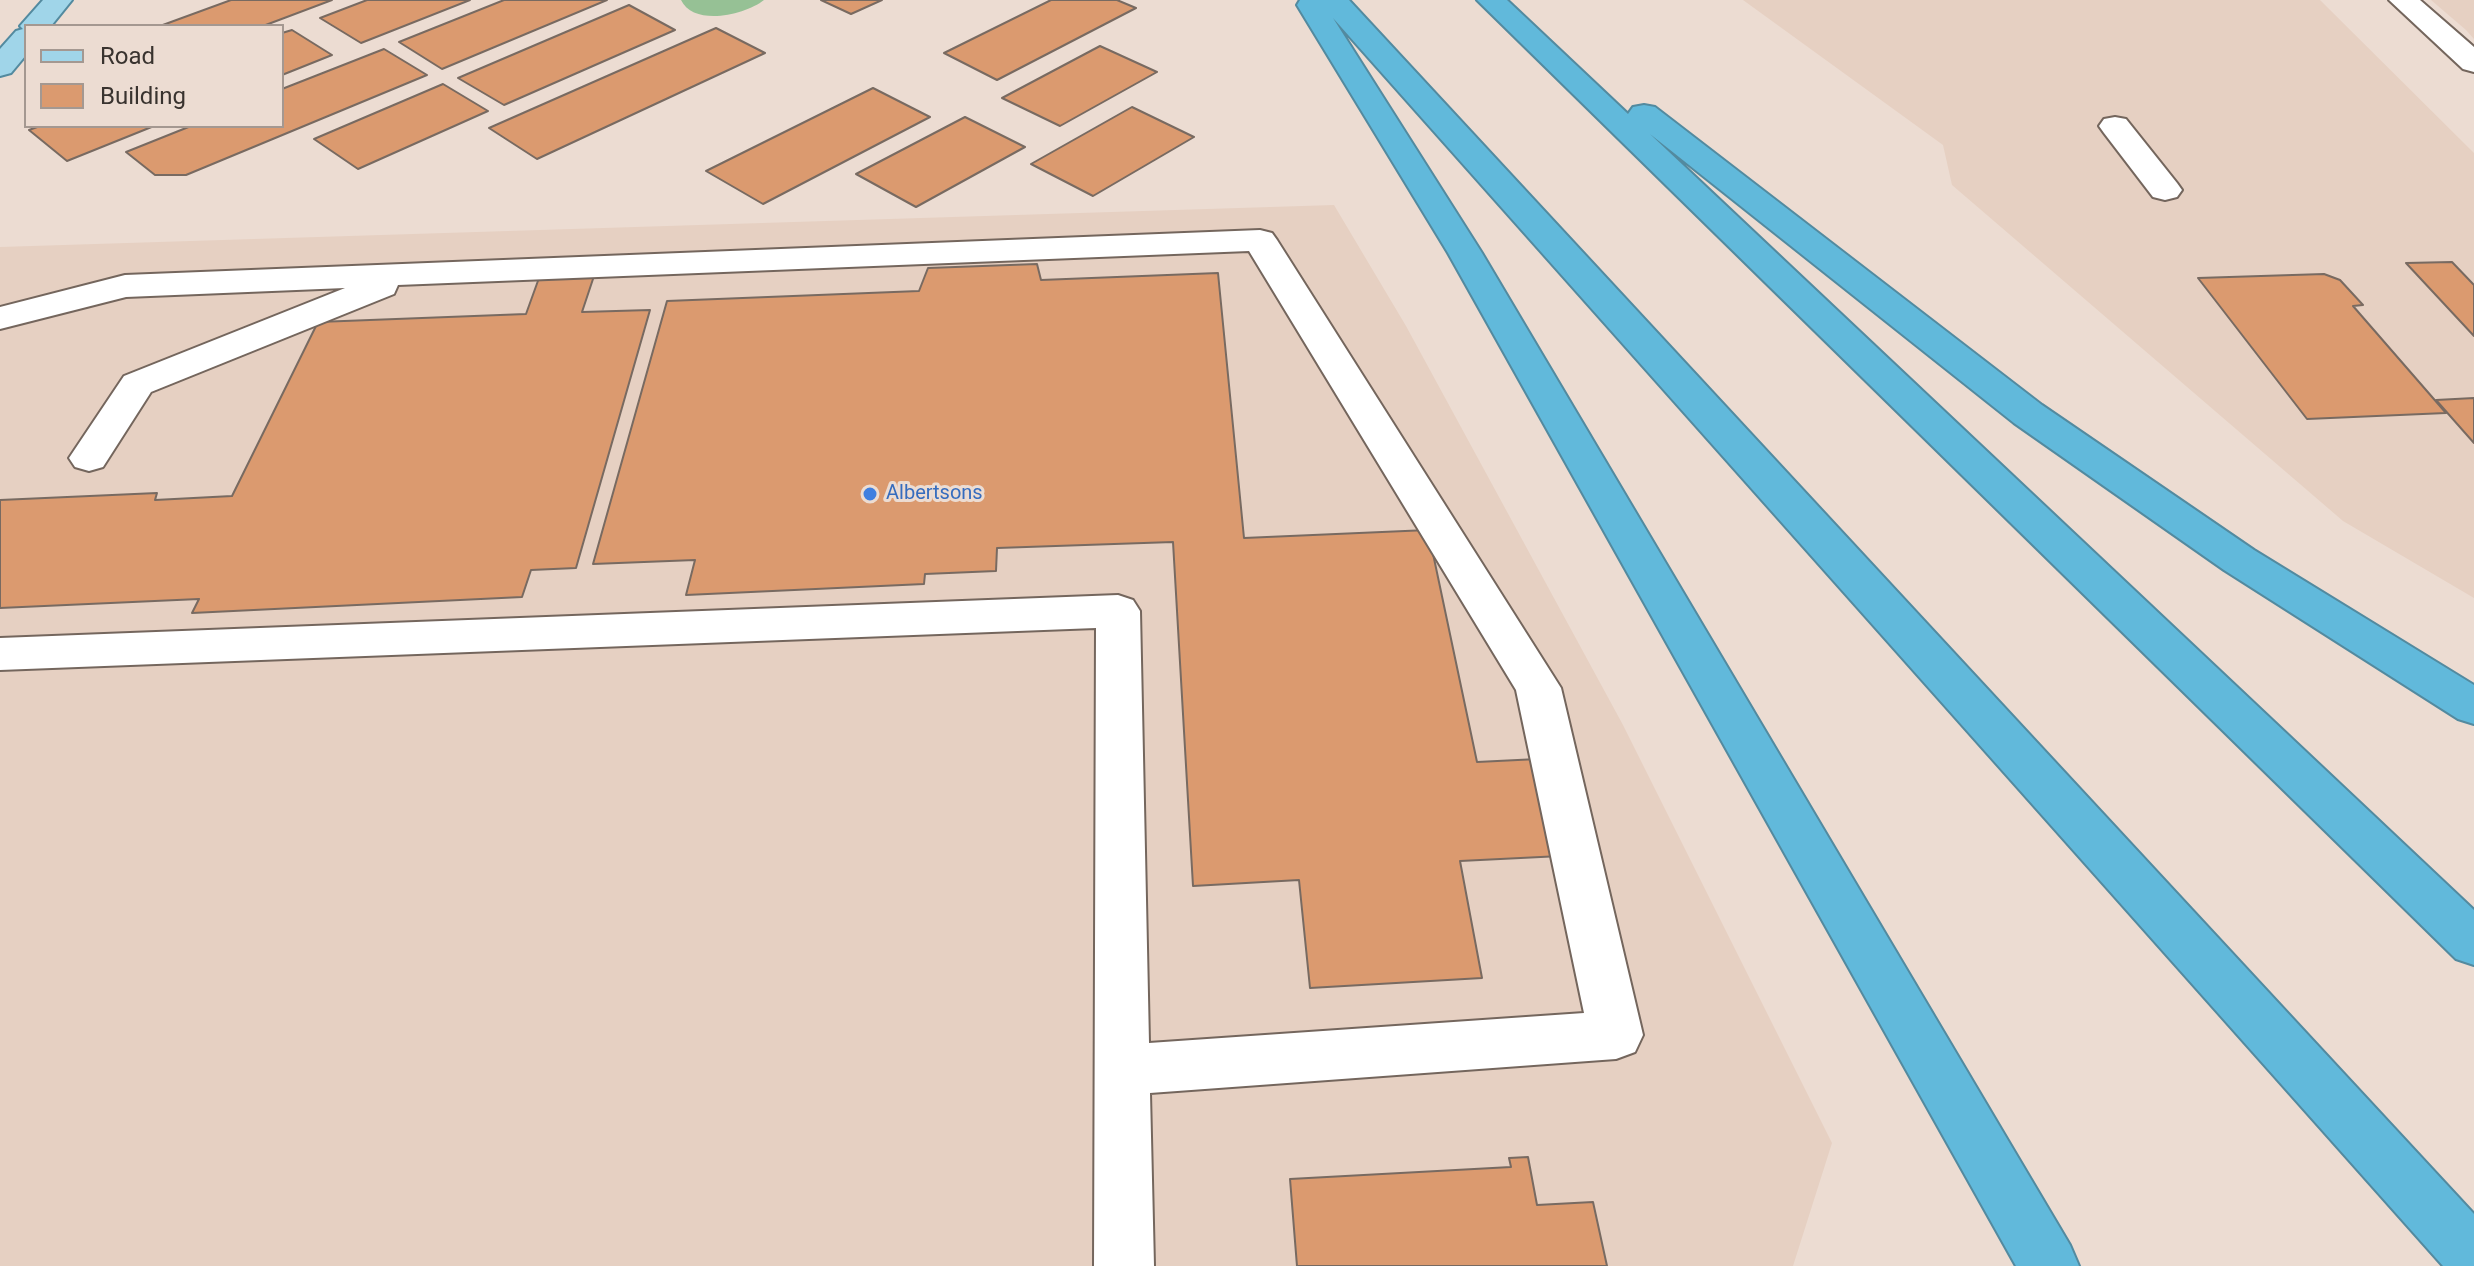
<!DOCTYPE html>
<style>
body{margin:0}
#map{position:relative;width:2474px;height:1266px;overflow:hidden;background:#ecdcd2;font-family:Roboto,sans-serif}
canvas{display:block}
.legend{position:absolute;left:24px;top:24px;width:260px;height:104px;box-sizing:border-box;background:#ecdcd2;border:2px solid #a49891;margin:0;padding:10px 14px;list-style:none;font-size:24px;color:#39332f}
.legend li{display:flex;align-items:center;gap:16px;height:40px}
.legend b{width:40px;border:2px solid #a49891}
</style>
<div id="map">
<canvas width="2474" height="1266"></canvas>
<ul class="legend">
<li><b style="height:10px;background:#a0d5e9"></b>Road</li>
<li><b style="height:22px;background:#db9a6f"></b>Building</li>
</ul>
</div>
<script>
const ctx = document.querySelector('canvas').getContext('2d');
ctx.lineJoin = 'round';
function fill(path, color) { ctx.fillStyle = color; ctx.fill(path, 'evenodd'); }
function stroke(path, color, width, dash) { ctx.strokeStyle = color; ctx.lineWidth = width; ctx.lineCap = dash ? 'butt' : 'round'; ctx.setLineDash(dash || []); ctx.stroke(path); }
function drawText(font, color, halo, rows, align = 'center') {
  ctx.font = font + ' Roboto,sans-serif'; ctx.lineWidth = 6; ctx.setLineDash([]); ctx.textBaseline = 'middle'; ctx.strokeStyle = halo; ctx.fillStyle = color; for (const [text, x, y, turn = 0] of rows) {
    ctx.save(); ctx.translate(x, y); ctx.rotate((+turn || 0) * Math.PI / 180); ctx.textAlign = isNaN(turn) ? turn : align; if (halo) ctx.strokeText(text, 0, 0); ctx.fillText(text, 0, 0); ctx.restore();
  }
}
const built = new Path2D(`
 M1743 0H2320L2474 153V598L2343 521 1952 185 1943 145Z
 M2431 0H2474V39L2466 30Z
 M1334 205 1406 326 1623 725 1832 1143 1793 1266H0V247Z`);
const green = new Path2D(`
 M681 0H764C745 15 694 27 681 0Z`);
const building = new Path2D(`
 M231 0H332L263 26H160Z
 M367 0H470L361 43 320 18Z
 M504 0H607L442 69 399 42Z
 M821 0H882L851 14Z
 M1051 0H1117L1136 8 997 80 944 53Z
 M629 5 675 30 504 105 458 78Z
 M716 28 765 53 537 159 489 128Z
 M292 30 332 55 282 75V33Z
 M1100 46 1157 72 1060 126 1002 98Z
 M384 49 427 75 186 175H155L126 152 191 126H282V89Z
 M443 84 488 111 358 169 314 139Z
 M873 88 930 117 763 204 706 171Z
 M1132 107 1194 137 1093 196 1031 164Z
 M965 117 1025 147 916 207 856 174Z
 M40 126H154L67 161 29 130Z
 M2452 262 2474 285V336L2406 263Z
 M1037 264 1041 280 1218 273 1244 538 1428 530 1477 762 1538 759 1561 856 1460 861 1482 978 1310 988 1299 880 1193 886 1173 542 997 548 996 571 925 574 924 584 686 595 695 560 593 564 667 301 919 291 928 268Z
 M2324 274 2340 280 2363 305 2353 306 2446 413 2307 419 2198 278Z
 M594 276 582 312 650 310 576 568 531 570 522 597 192 613 199 599 0 608V500L157 493 155 500 232 496 318 322 526 314 539 278Z
 M2474 398V443L2436 400Z
 M1528 1157 1537 1205 1593 1202 1607 1266H1297L1290 1179 1511 1167 1509 1158Z`);
const minor = new Path2D(`
 M2389 0H2420L2474 47V72L2463 69Z
 M2115 117 2126 119 2177 183 2182 190 2177 197 2165 200 2153 197 2104 133 2099 126 2104 119Z
 M1260 230 1272 233 1277 240 1561 688 1643 1035 1635 1052 1616 1059 1150 1093 1154 1266H1094L1096 628 0 670V638L1118 595 1133 600 1140 611 1149 1043 1584 1013 1516 690 1249 251 398 285 394 294 151 392 103 467 89 471 75 467 69 458 124 376 345 288 126 297 0 329V307L125 275Z`);
const major = new Path2D(`
 M43 0H72L51 26H26V55L11 73 0 76V49L16 31 23 29 20 26Z`);
const highway = new Path2D(`
 M1300 0H1349L2474 1214V1266H2443L1333 18 1482 253 2070 1245 2079 1266H2016L1448 253 1297 5Z
 M1477 0H1507L1628 114 1633 107 1644 105 1655 107 2042 405 2254 550 2474 685V724L2458 719 2224 570 2014 423 1650 134 2474 910V965L2456 959Z`);
const markers = [
 [870,494,8,"#3f7fe0"]
];
const shopNames = [
 ["Albertsons",886,494]
];
fill(built, '#e6d0c2');
fill(green, '#96c195');
fill(building, '#db9a6f');
stroke(building, '#786a61', 2);
stroke(minor, '#74665d', 4);
stroke(major, '#538a9f', 4);
stroke(highway, '#538a9f', 4);
fill(minor, '#fff');
fill(major, '#a0d5e9');
fill(highway, '#61b9db');
for (const [x, y, r, color] of markers) { const dot = new Path2D(); dot.arc(x, y, r, 0, 2 * Math.PI); ctx.fillStyle = color; ctx.fill(dot); stroke(dot, '#ecdcd2', 3); }
drawText('20px', '#366cbe', '#ecdcd2', shopNames, 'left');
</script>
